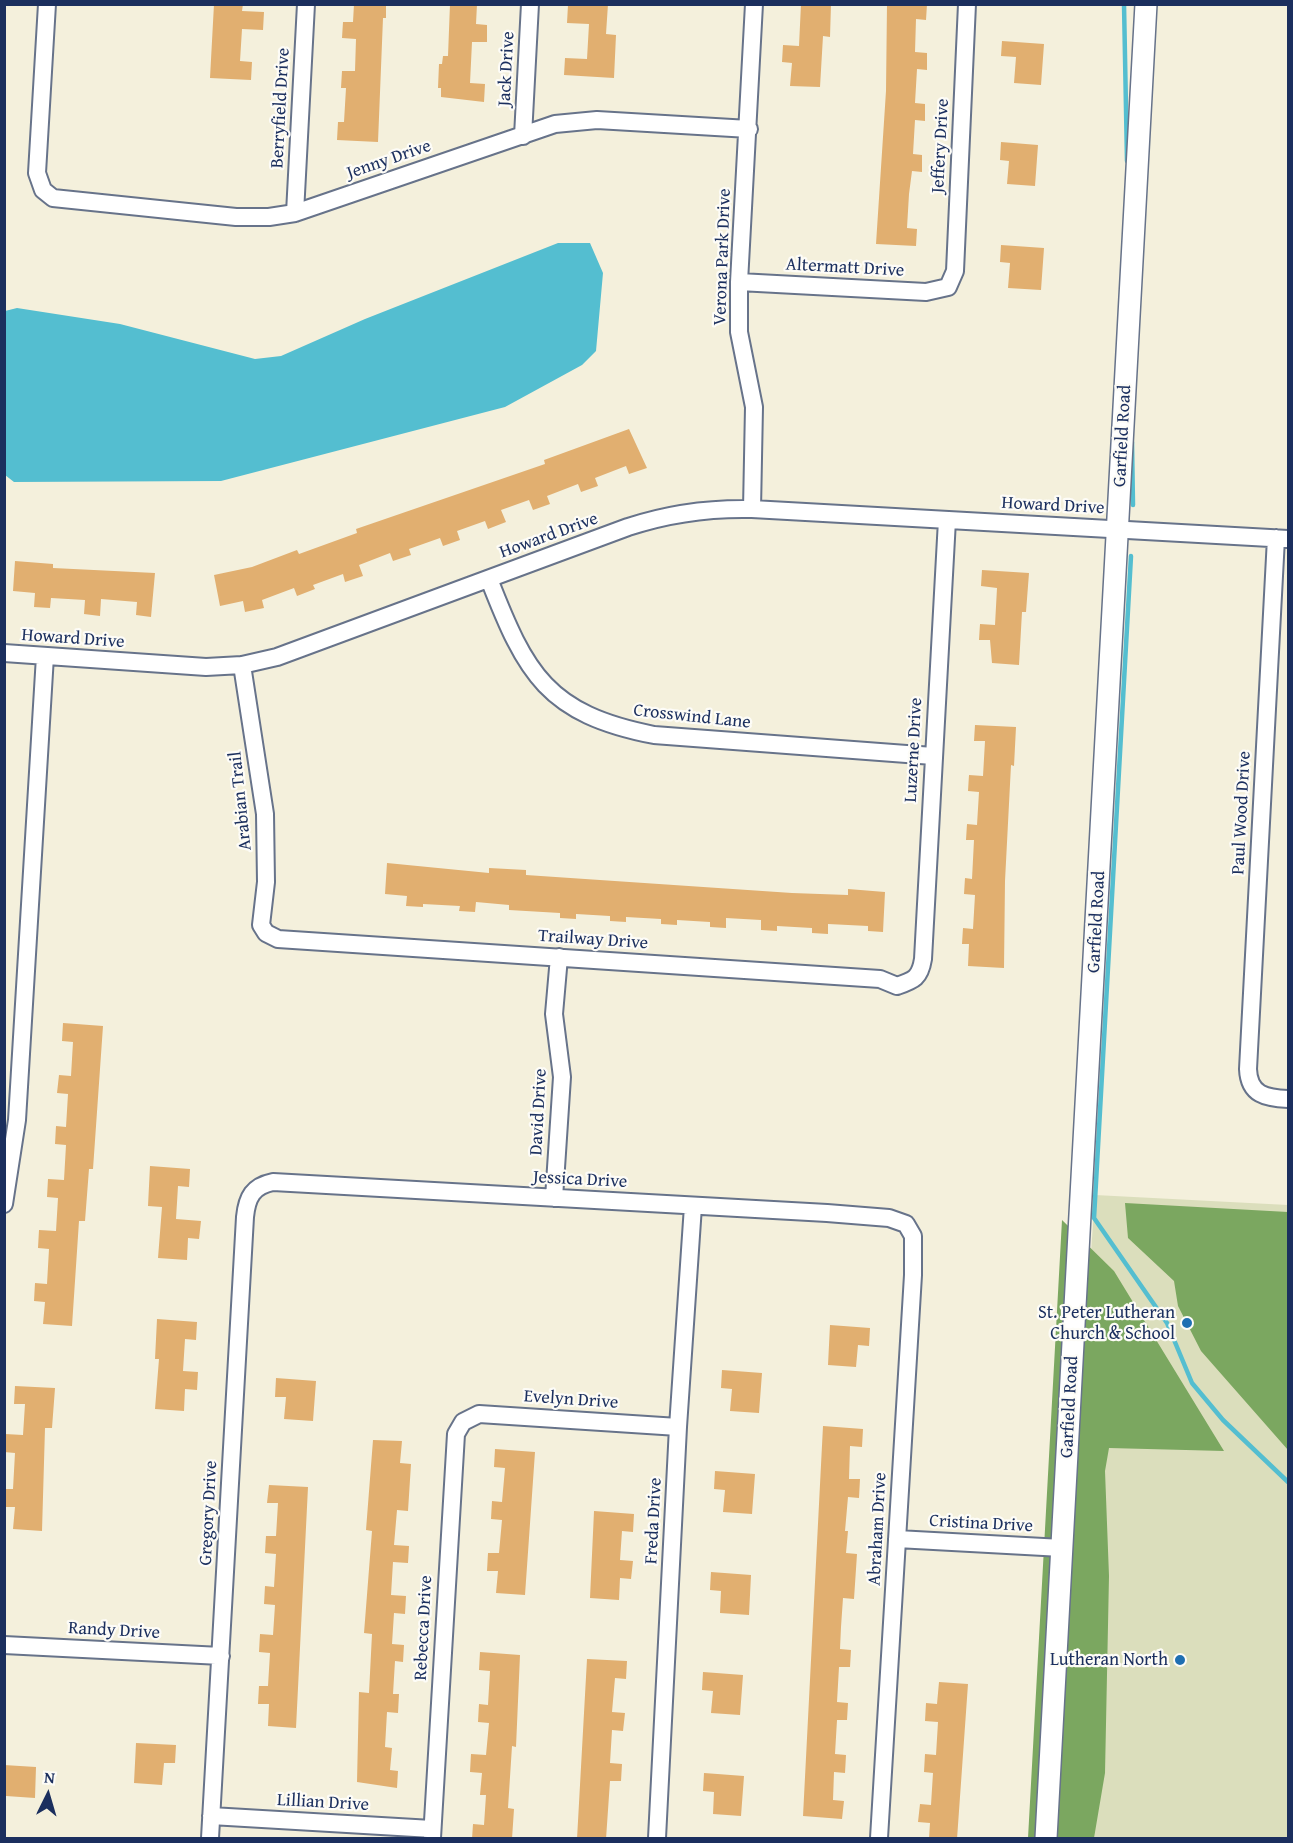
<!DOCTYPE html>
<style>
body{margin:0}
#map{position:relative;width:1293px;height:1843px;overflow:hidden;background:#f4f0dc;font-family:"Gentium Book Plus",serif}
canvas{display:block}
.frame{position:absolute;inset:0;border:6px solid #1b2f5e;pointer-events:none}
.north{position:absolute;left:18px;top:1765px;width:60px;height:60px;-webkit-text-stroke:4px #fdfcf7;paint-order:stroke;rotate:5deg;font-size:16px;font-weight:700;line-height:24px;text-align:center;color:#1b2f5e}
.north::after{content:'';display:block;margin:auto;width:21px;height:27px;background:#1b2f5e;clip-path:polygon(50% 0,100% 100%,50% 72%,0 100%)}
</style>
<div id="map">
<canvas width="1293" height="1843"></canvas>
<div class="frame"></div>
<div class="north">N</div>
</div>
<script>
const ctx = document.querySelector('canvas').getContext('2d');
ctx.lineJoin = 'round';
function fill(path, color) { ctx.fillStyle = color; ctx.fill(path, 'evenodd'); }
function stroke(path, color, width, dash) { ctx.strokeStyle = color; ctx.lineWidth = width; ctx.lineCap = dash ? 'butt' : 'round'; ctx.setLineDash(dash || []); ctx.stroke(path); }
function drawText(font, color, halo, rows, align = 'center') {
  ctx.font = font + ' "Gentium Book Plus",serif'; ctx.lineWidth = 4.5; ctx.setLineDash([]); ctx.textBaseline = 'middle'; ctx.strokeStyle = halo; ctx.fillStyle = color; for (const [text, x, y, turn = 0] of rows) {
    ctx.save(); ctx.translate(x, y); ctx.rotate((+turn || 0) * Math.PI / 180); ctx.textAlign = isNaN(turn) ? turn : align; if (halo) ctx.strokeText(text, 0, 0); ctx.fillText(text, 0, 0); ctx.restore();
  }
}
const built = new Path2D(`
 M1095 1195 1288 1205V1838H1067L1078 1441Z`);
const forest = new Path2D(`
 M1125 1203 1288 1212V1450L1201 1351 1178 1306 1174 1281 1128 1238Z
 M1062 1220 1114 1271 1224 1451 1109 1448 1105 1471 1109 1576 1105 1773 1094 1838H1028Z`);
const water = new Path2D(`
 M558 243H590L603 273 596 351 582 365 505 407 221 481 14 482 5 475V311L17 308 120 324 255 359 281 356 365 319Z`);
const stream = new Path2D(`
 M1124 4 1127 161
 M1132 442 1133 505
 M1131 556 1094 1218 1167 1323 1192 1383 1223 1420 1288 1482`);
const building = new Path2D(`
 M214 4H243L242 11 264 12 263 30 242 29 240 61 252 62 251 80 210 78Z
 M354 4H386V18H383L378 142 337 140 338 122H344L346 88H341L342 71H355L356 39 342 38 343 22H353Z
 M450 4H477L476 24 487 25V42H472L470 83 485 84 484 102 441 97V88H438L439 64H442L443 56H448Z
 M608 4 606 34 616 35 614 78 564 75 565 58 587 59 589 24 567 23 568 5Z
 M801 4H831L830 37 823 36 820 87 790 86 792 63 782 62 783 45 799 46Z
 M887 4H927L926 20 916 19 915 52 927 53V70L917 69 915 103 925 104V121L915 120 913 154 922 155V172L912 171 909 194 907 228 917 229 916 246 876 244 886 91Z
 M1002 41 1044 44 1041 85 1014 83 1016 57 1001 56Z
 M1001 142 1038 145 1035 186 1007 184 1009 161 1000 160Z
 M1001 245 1044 248 1041 290 1008 288 1010 263 1000 262Z
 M629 429 647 468 629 474 626 466 595 478 598 486 581 492 578 484 547 496 550 504 533 510 529 500 501 510 506 522 488 529 485 521 457 531 460 540 443 546 440 538 409 549 411 555 393 561 390 553 359 565 363 576 345 582 343 574 313 585 315 589 297 596 294 588 262 600 264 608 245 612 243 601 220 606 214 575 252 567 297 550 299 554 357 533 356 529 545 464 544 460Z
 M15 561 53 564V568L155 573 151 617 136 615 137 602 101 599 100 616 84 614 85 600 51 598 50 608 34 607 35 593 13 591Z
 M982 570 1029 573 1026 612H1022L1019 665 992 663 990 640H979L980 624 995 625 997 588 981 586Z
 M975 725 1016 727 1014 766 1011 765 1005 881 1004 968 968 966 969 944H962L963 928 973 929 975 895 964 894 965 878 972 879 974 840H966L967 824 977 825 979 792 968 791 969 775 983 776 985 741H974Z
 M387 863 489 873V868L526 870V875L792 893 848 895V889L885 892 883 932 868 931V926L828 924V934L812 933V928L777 926V931L761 930V920L726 918V928L710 927V922L677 920V925L661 924V919L626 917V922L610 921V916L576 914V919L560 918V913L509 910V905L476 902 475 912 459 911 460 906 423 904V907L406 906 407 896 385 894Z
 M63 1023 103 1026 93 1169H89L85 1221H79L72 1326 43 1324 45 1302 34 1301 35 1283 47 1284 49 1249 38 1248 39 1230 56 1231 58 1198 47 1197 48 1179 64 1180 66 1145 55 1144 56 1126 66 1127 68 1094 57 1093 59 1075 71 1076 73 1042 62 1041Z
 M150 1166 190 1169 189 1187 178 1186 176 1219 201 1221 199 1239 188 1238 187 1260 158 1258 162 1207 148 1206Z
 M157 1319 197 1322 196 1340 185 1339 183 1371 198 1372 197 1390 185 1389 184 1411 155 1409 159 1359H155Z
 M830 1325 870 1328 869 1346 858 1345 856 1367 828 1365Z
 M722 1370 762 1373 759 1413 730 1411 732 1389 721 1388Z
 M276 1378 316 1381 313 1421 284 1419 286 1397H275Z
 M15 1386 55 1388 52 1428H45L42 1531 13 1529 15 1507H4L5 1489H13L15 1453 4 1452 5 1434 23 1435 25 1404H14Z
 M823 1426 863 1429 862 1447 850 1446 849 1479H860L859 1498 848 1497 845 1531H848L846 1553 857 1554 854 1599 843 1598 841 1627 840 1649 851 1650 850 1667H839L837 1702 848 1703 847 1720H837L835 1754 846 1755 845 1773 834 1772 833 1800 844 1801 842 1819 803 1816Z
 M373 1440 402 1441 400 1463 411 1464 408 1511 397 1510 394 1545 409 1546 408 1563 393 1562 391 1595 406 1596 405 1614 394 1613 392 1644 404 1645 403 1662 395 1661 393 1694H399L398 1713 387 1712 385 1747 392 1748 390 1770 398 1771 397 1788 357 1782 359 1692 369 1693 372 1634 364 1633 372 1531 366 1530Z
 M495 1449 535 1452 525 1595 496 1593 498 1571H487L488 1553H499L502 1520 491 1519 492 1501 502 1502 505 1468 494 1467Z
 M715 1471 755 1474 752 1514 723 1512 725 1490 714 1489Z
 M269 1485 308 1487 296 1728 268 1726 269 1704H258L259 1686H268L270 1653 259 1652 260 1634 273 1635 275 1605 264 1604 265 1586 274 1587 276 1554 265 1553 266 1536H276L278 1503H267Z
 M594 1511 634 1514 633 1532 622 1531 620 1560 633 1561 631 1579 620 1578 619 1600 590 1598Z
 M711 1572 751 1575 749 1615 720 1613 721 1591 710 1590Z
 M480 1652 520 1655 516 1747 512 1746 508 1808 514 1809 512 1839H472L473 1824 484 1825 486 1795H480L482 1773 470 1772 471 1754 486 1755 489 1723 478 1722 479 1704 488 1705 490 1671 479 1670Z
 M587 1659 627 1661 626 1679 615 1678 612 1712 625 1713 623 1731 612 1730 610 1763 622 1764 621 1781H610L606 1839H577Z
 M703 1672 743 1675 740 1715 711 1713 713 1691 702 1690Z
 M939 1682 968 1684 957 1839H929L930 1823 918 1822 920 1804 931 1805 933 1773 924 1772 925 1754 936 1755 938 1722 925 1721 926 1703 937 1704Z
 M136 1743 176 1745 175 1763H164L162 1785 134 1783Z
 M4 1765 36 1767 35 1798 6 1796Z
 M704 1773 744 1776 741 1816 713 1814 714 1792 703 1791Z`);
const minor = new Path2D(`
 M47 4 37 173 43 190 53 198 236 217H269L295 213 555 124 597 120 749 129
 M523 136 530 4
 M295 213 306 4
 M739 282 926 292 948 287 955 271 967 4
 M752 509 754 407 739 332V282L754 4
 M1276 538 1248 1069C1249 1095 1266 1098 1288 1099
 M489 579C526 674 547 714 654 735L933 756
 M4 653 206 667 242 665 277 657 628 527C670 513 708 508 752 509L1288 539
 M242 665 265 814 266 882 261 925 266 933 278 939 880 979 897 986C914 980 920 978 923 959L947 520
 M554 1198 562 1077 554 1014 559 957
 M4 1204 17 1120 45 656
 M897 1539 1062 1548
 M4 1645 221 1656
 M211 1816 432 1829
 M210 1838 245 1217C247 1197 253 1186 273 1182L827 1213 889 1218 906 1224 913 1236V1275L879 1838
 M432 1838 456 1434 463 1422 479 1414 678 1427
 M657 1838 678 1427 693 1206`);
const tertiary = new Path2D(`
 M1046 1838 1146 4`);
const markers = [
 [1187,1323,6,"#1f6fb2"],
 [1180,1660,6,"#1f6fb2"]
];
const streetNames = [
 ["Jack Drive",507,69,-87],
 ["Berryfield Drive",281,108,-87],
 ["Jeffery Drive",941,146,-87],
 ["Jenny Drive",389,160,-19],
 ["Verona Park Drive",723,257,-88],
 ["Altermatt Drive",845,268,3],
 ["Garfield Road",1123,436,-87],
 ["Howard Drive",1053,506,3],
 ["Howard Drive",549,536,-20],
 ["Howard Drive",73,639,4],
 ["Crosswind Lane",692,717,6],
 ["Luzerne Drive",914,750,-87],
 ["Arabian Trail",241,801,-96],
 ["Paul Wood Drive",1242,813,-87],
 ["Garfield Road",1097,922,-87],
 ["Trailway Drive",593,940,4],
 ["David Drive",539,1112,-87],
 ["Jessica Drive",580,1180,3],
 ["Evelyn Drive",571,1400,4],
 ["Garfield Road",1070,1407,-87],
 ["Gregory Drive",209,1513,-87],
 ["Freda Drive",654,1521,-87],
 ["Cristina Drive",981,1524,3],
 ["Abraham Drive",878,1529,-87],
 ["Rebecca Drive",424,1628,-87],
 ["Randy Drive",114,1631,3],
 ["Lillian Drive",323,1803,3]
];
const poiNames = [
 ["St. Peter Lutheran",1175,1313],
 ["Church & School",1175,1334],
 ["Lutheran North",1168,1660]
];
fill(built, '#dbdebc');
fill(forest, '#7ba760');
fill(water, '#54bed0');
stroke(stream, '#54bed0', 4.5);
fill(building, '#e1af70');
stroke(minor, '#67738a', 20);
stroke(tertiary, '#67738a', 24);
stroke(minor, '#fff', 16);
stroke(tertiary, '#fff', 21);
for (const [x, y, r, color] of markers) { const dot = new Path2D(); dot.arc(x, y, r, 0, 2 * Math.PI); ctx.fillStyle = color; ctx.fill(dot); stroke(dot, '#fdfcf7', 2); }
drawText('18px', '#1b2f5e', '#fdfcf7', streetNames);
drawText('18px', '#1b2f5e', '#fdfcf7', poiNames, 'right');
</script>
